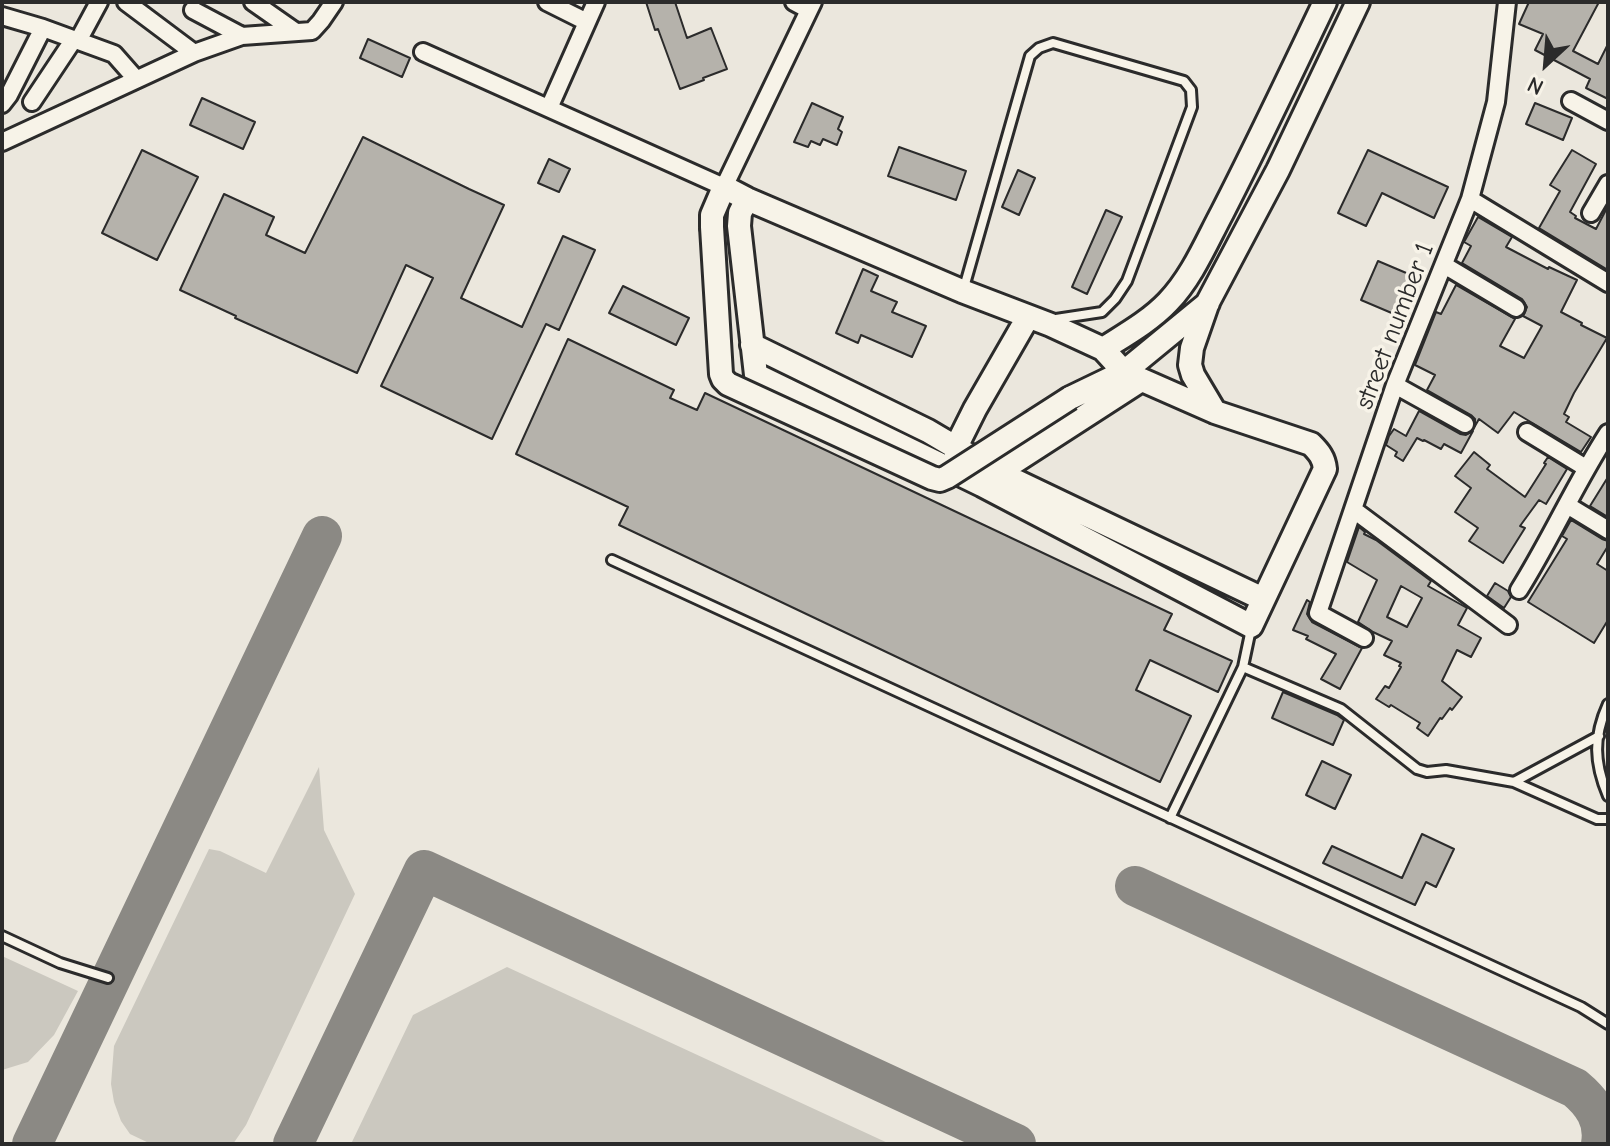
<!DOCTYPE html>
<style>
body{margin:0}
#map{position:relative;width:1610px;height:1146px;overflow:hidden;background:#ebe7dd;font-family:"Comic Neue",sans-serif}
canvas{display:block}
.frame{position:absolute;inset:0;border:4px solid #2b2b2b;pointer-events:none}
.north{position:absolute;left:1506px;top:24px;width:80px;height:80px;-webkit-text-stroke:6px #f7f3e8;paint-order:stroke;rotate:206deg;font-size:22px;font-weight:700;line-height:32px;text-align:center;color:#2b2b2b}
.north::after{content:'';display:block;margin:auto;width:28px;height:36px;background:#2b2b2b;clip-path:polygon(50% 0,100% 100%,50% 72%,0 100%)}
</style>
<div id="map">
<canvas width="1610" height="1146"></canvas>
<div class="frame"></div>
<div class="north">N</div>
</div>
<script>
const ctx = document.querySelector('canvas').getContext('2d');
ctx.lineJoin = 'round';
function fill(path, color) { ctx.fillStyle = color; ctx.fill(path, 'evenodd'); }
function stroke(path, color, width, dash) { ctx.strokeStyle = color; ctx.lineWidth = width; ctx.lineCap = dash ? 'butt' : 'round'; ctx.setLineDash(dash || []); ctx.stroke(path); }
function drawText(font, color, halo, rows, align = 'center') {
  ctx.font = font + ' "Comic Neue",sans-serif'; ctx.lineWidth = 7; ctx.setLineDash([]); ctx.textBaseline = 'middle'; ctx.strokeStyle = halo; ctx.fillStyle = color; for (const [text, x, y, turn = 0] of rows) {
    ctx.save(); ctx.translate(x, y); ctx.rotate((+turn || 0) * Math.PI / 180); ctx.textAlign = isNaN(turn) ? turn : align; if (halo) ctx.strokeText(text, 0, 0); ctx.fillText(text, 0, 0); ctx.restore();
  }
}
const green = new Path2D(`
 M319 767 324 830 355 894 246 1125 233 1144H151L130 1134 121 1121 114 1102 111 1084 114 1046 209 849 220 851 266 873Z
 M2 956 78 991 54 1035 28 1062 2 1070Z
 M507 967 890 1144H351L413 1015Z`);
const taxiway = new Path2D(`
 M1135 886 1575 1088C1593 1103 1605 1120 1601 1144
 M32 1144 322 536
 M293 1144 424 870 1016 1144`);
const building = new Path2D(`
 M646 2H675L687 38 711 28 727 69 703 78 704 80 680 89 658 29 655 30Z
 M1529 2H1599L1573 51 1598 64 1608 44V99L1586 88 1590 79 1535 50 1543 34 1519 24Z
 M368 39 410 58 402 77 360 58Z
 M202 98 255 122 243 149 190 125Z
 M812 103 843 117 838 129 842 132 837 145 823 139 820 145 811 141 808 147 794 142Z
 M1535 103 1572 118 1563 140 1526 124Z
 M363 137 469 189 504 205 461 298 522 327 563 236 595 250 559 330 546 324 492 439 381 386 433 278 406 265 357 373 235 318 236 316 180 290 224 194 274 217 266 235 305 253Z
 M899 147 966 171 956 200 888 176Z
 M142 150 198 177 157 260 102 233Z
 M1368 150 1448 187 1434 218 1382 193 1366 226 1338 213Z
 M1572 150 1596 164 1570 212 1576 216 1575 218 1596 229 1608 206V270L1539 228 1560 191 1550 185Z
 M549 159 570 169 559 192 538 183Z
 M1018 170 1035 178 1019 215 1002 207Z
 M1106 210 1122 217 1087 294 1072 287Z
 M1478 217 1512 237 1506 247 1548 269 1549 267 1577 280 1561 312 1582 323 1581 325 1607 338 1574 393 1564 414 1569 417 1566 422 1591 437 1581 452 1514 412 1498 433 1479 419 1475 426V419L1471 415 1427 390 1435 375 1415 365 1436 312 1441 314 1456 285 1515 319 1500 346 1524 358 1542 326 1523 316 1527 307 1522 299 1462 263 1471 246 1464 242Z
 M1378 261 1411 275 1394 314 1361 300Z
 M863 269 878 276 871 291 897 302 892 312 926 326 912 357 861 335 858 343 836 333Z
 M623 286 689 318 676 345 609 313Z
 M568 339 674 390 670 398 697 410 705 393 1172 614 1164 630 1232 661 1218 692 1150 660 1136 690 1191 716 1160 782 619 525 628 507 516 454Z
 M1419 411 1460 434 1466 435 1473 431 1461 453 1444 444 1441 449 1424 440 1423 441 1417 438 1403 461 1395 456 1397 452 1386 445 1389 436 1394 429 1406 436Z
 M1474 452 1490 465 1487 469 1525 497 1546 464 1544 463 1548 457 1567 469 1546 504 1539 500 1520 526 1525 528 1503 563 1469 541 1478 528 1455 512 1471 488 1455 476Z
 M1608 477V517L1590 506Z
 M1571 520 1602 539 1608 541V546L1597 564 1608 571V620L1594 643 1528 602 1567 539 1562 536Z
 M1359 527 1365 532 1364 534 1376 540 1431 581 1428 586 1467 608 1458 625 1481 638 1471 657 1457 650 1442 681 1462 697 1452 710 1450 708 1442 719 1440 718 1428 736 1417 728 1420 723 1391 705 1389 707 1376 699 1385 686 1389 688 1401 667 1399 666 1401 663 1384 655 1392 641 1373 632 1358 622 1377 580 1347 562ZM1401 586 1422 598 1407 627 1387 617Z
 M1495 583 1508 591 1511 597 1504 608 1487 596Z
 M1307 600 1310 602 1307 614 1312 622 1362 648 1340 689 1321 679 1336 654 1306 639 1308 636 1293 630Z
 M1283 692 1337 715 1344 720 1333 745 1272 718Z
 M1322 761 1351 775 1335 809 1306 795Z
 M1422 834 1454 849 1436 887 1426 882 1415 905 1323 863 1332 846 1402 878Z`);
const lane = new Path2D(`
 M963 291 1030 56 1039 48 1053 43 1184 81 1191 90 1192 107 1127 281 1115 299 1102 312 1056 319 1053 323
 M612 560 1581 1007 1608 1024
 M1243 667 1341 709 1417 769 1427 772 1446 770 1514 782
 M1608 704C1593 737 1594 763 1608 796
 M1599 736 1514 782 1597 819H1608
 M1170 818 1243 667 1251 629
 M2 936 60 963 108 978`);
const street = new Path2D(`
 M126 2 194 53
 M253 2 296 32
 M547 2 587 22
 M794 2 809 10
 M193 10 242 36
 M2 16 43 28 114 54 136 79
 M78 41 99 2
 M423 52 724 187 813 2
 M1571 101 1608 121
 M32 102 74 39
 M2 104 9 95 43 28
 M549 108 596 2
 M2 142 194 53 242 36 312 31 321 21 334 2
 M1470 199 1608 283
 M1591 213 1608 184
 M1444 265 1516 308
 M1395 385 1465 424
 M1527 432 1586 468
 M1567 505 1608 530
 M1354 510 1508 625
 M1519 590C1551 539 1575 484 1608 433
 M1364 638 1318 613 1395 385 1470 199 1496 102 1507 2`);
const secondary = new Path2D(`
 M712 227V215L724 187 747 199 962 291 1051 325 1103 349 1124 372 1215 412 1311 444C1319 452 1324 458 1325 469L1251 626 982 485 756 375 739 226 740 213 747 199
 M752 345 928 431 999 473 1263 599
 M1103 349C1125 335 1150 321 1168 302 1192 277 1206 243 1222 213 1258 143 1291 73 1325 2
 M1070 398 1124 372 1208 303
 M1215 412 1193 375 1190 365 1192 348 1208 302 1278 170 1358 2
 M960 460 956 456V447L975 409 1028 317
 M991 477 1141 380`);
const secondaryBridge = new Path2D(`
 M712 227 721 374 723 379 728 384 932 478 940 480 947 477 1070 398`);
const streetNames = [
 ["street number 1",1395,326,-69]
];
fill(green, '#cbc8bf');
stroke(taxiway, '#8b8984', 40);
fill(building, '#b5b2ab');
stroke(building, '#2b2b2b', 2);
stroke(lane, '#2b2b2b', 14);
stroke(street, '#2b2b2b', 22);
stroke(secondary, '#2b2b2b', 28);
stroke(lane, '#f7f3e8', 8);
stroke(street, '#f7f3e8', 16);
stroke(secondary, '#f7f3e8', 22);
stroke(secondaryBridge, '#2b2b2b', 28, []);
stroke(secondaryBridge, '#f7f3e8', 22);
drawText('26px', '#2b2b2b', '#f7f3e8', streetNames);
</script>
